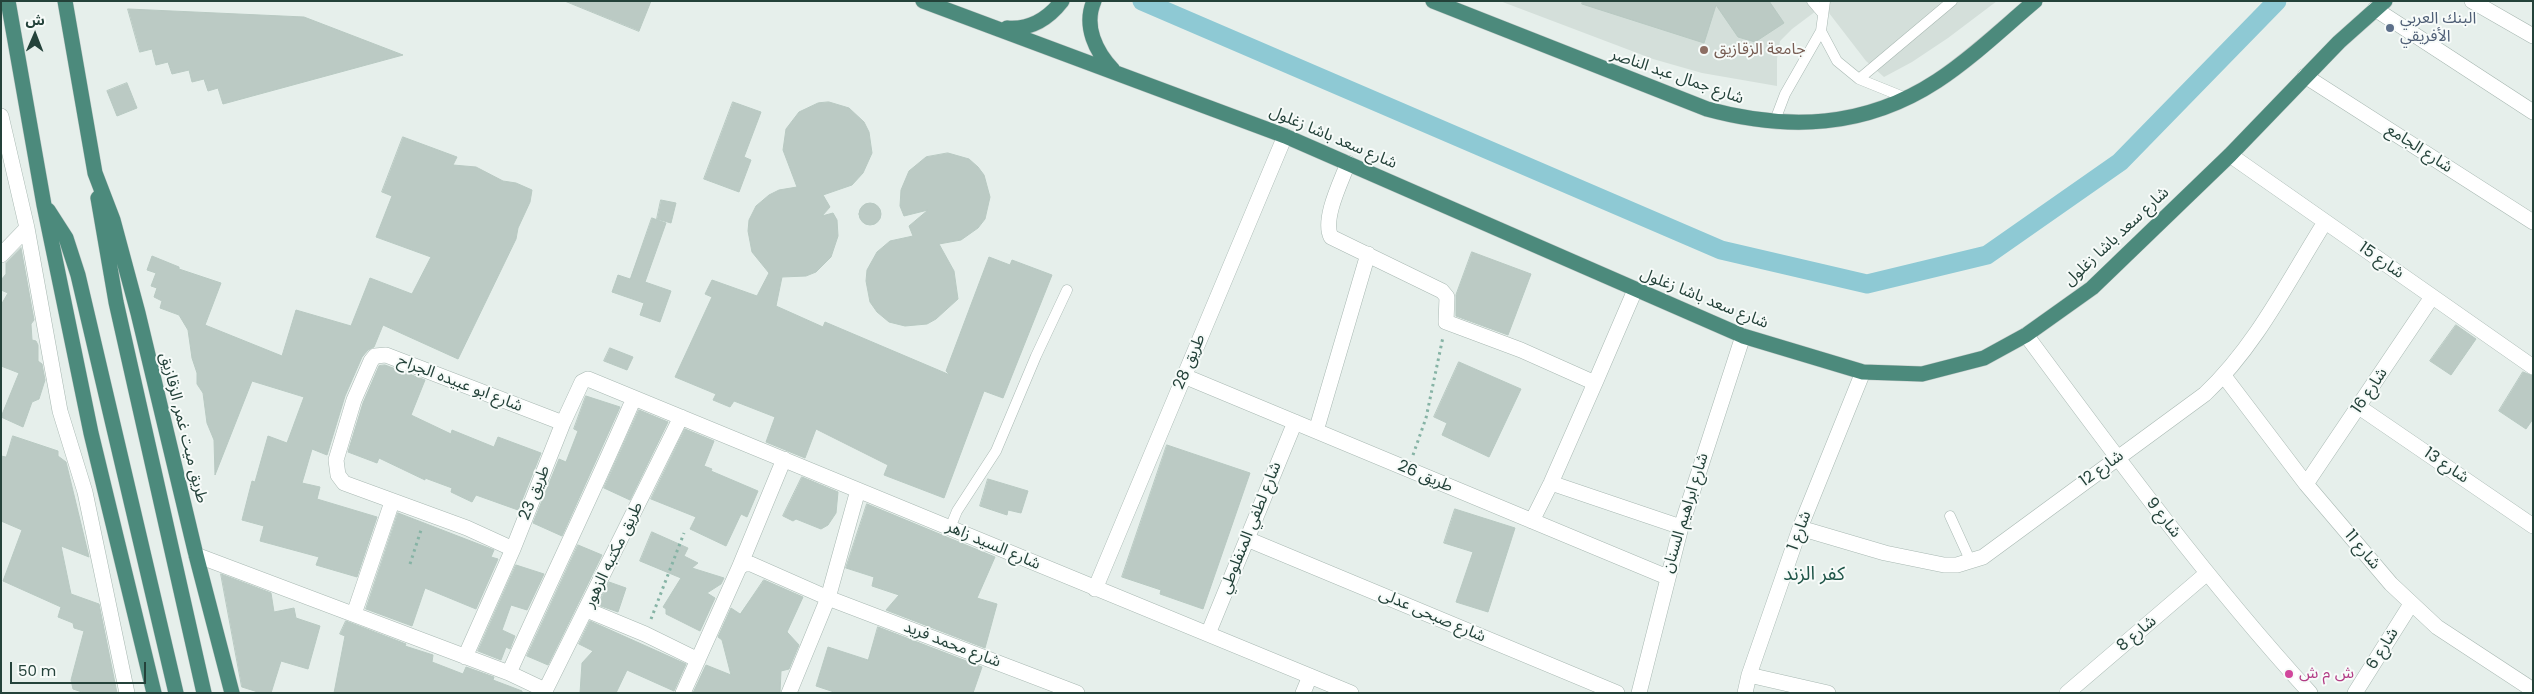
<!DOCTYPE html>
<meta charset="utf-8">
<style>
body{margin:0}
#map{position:relative;width:2534px;height:694px;overflow:hidden;background:#e6efeb;font-family:Poppins,"Noto Sans Arabic",sans-serif}
canvas{display:block}
.frame{position:absolute;inset:0;border:2px solid #24423a;pointer-events:none}
.north{position:absolute;left:10px;top:10px;width:50px;height:50px;-webkit-text-stroke:4px #f7fbf9;paint-order:stroke;rotate:1deg;font-size:14px;font-weight:700;line-height:20px;text-align:center;color:#24423a}
.north::after{content:'';display:block;margin:auto;width:18px;height:22px;background:#24423a;clip-path:polygon(50% 0,100% 100%,50% 72%,0 100%)}
.scale{position:absolute;left:10px;top:662px;width:136px;height:22px;box-sizing:border-box;border:2px solid #24423a;border-top:0;padding-left:6px;font-size:15px;line-height:18px;white-space:nowrap;color:#24423a;-webkit-text-stroke:4px #f7fbf9;paint-order:stroke}
</style>
<div id="map">
<canvas width="2534" height="694"></canvas>
<div class="frame"></div>
<div class="north">ش</div>
<div class="scale">50 m</div>
</div>
<script>
const ctx = document.querySelector('canvas').getContext('2d');
ctx.lineJoin = 'round';
function fill(path, color) { ctx.fillStyle = color; ctx.fill(path, 'evenodd'); }
function stroke(path, color, width, dash) { ctx.strokeStyle = color; ctx.lineWidth = width; ctx.lineCap = dash ? 'butt' : 'round'; ctx.setLineDash(dash || []); ctx.stroke(path); }
function drawText(font, color, halo, rows, align = 'center') {
  ctx.font = font + ' Poppins,"Noto Sans Arabic",sans-serif'; ctx.lineWidth = 4; ctx.setLineDash([]); ctx.textBaseline = 'middle'; ctx.strokeStyle = halo; ctx.fillStyle = color; for (const [text, x, y, turn = 0] of rows) {
    ctx.save(); ctx.translate(x, y); ctx.rotate((+turn || 0) * Math.PI / 180); ctx.textAlign = isNaN(turn) ? turn : align; if (halo) ctx.strokeText(text, 0, 0); ctx.fillText(text, 0, 0); ctx.restore();
  }
}
const built = new Path2D(`
 M1500 1H1997L1948 38 1912 62 1884 77 1866 61 1829 13 1816 11 1792 29 1780 41 1777 59V86L1702 73 1653 59Z`);
const canal = new Path2D(`
 M1142 1 1721 250 1867 284 1987 255 2120 162 2277 1`);
const building = new Path2D(`
 M565 1H651L639 31Z
 M1583 1H1769L1784 23 1755 42 1738 37 1716 5 1704 43 1582 4Z
 M128 9 304 17 403 55 223 104 218 88 208 91 204 79 192 82 189 70 172 74 168 62 156 65 152 49 140 52Z
 M127 83 137 108 117 116 107 91Z
 M733 102 761 112 744 157 751 160 739 192 704 179Z
 M829 102 849 108 864 122 869 132 872 153 863 173 852 185 823 195 830 207 822 216 833 213 837 220 838 236 831 257 816 272 806 276 782 277 776 306 823 327 825 322 950 375 946 371 989 257 1010 265 1012 260 1052 275 1003 398 984 391 944 498 884 475 888 465 816 429 805 458 766 442 775 417 734 401 730 407 713 400 716 394 675 377 712 297 705 294 712 280 757 296 769 273 752 252 748 231 749 220 756 206 769 195 779 190 797 187 783 150 786 129 799 112 818 103Z
 M403 137 457 157 453 165 476 167 503 181 516 183 532 190 530 202 518 228 516 239 458 359 383 325 374 347 368 350 362 357 345 396 327 455 312 449 302 483 320 487 317 499 377 517 357 577 316 565 319 557 260 541 264 526 242 520 252 481 255 482 268 436 287 443 304 397 252 381 215 475 214 440 207 423 203 393 197 384V373L192 358 188 330 179 315 160 308 162 301 154 297 157 288 151 286 156 273 147 270 152 256 179 267V269L221 283 205 325 282 356 296 310 351 326 370 278 412 294 431 257 376 237 392 196 382 192Z
 M948 153 969 159 978 167 984 175 990 197 985 219 978 228 961 240 939 244 954 271 958 299 936 319 927 324 905 326 889 322 877 312 870 302 866 281 867 270 877 252 890 241 913 236 909 226 928 210 904 216 900 206 901 190 909 171 926 157Z
 M661 200 676 203 671 223 657 219Z
 M859 214a11 11 0 1 1 22 0a11 11 0 1 1-22 0Z
 M652 218 666 223 645 282 671 291 660 322 640 315 644 303 612 292 618 275 630 279Z
 M21 248 34 320 31 324 32 340 36 341 38 345V361L42 364 45 380 39 399 32 402 23 427 1 417 19 373 1 366V305L8 293 1 290V280L6 274V263Z
 M1472 252 1531 274 1508 335 1456 316V295Z
 M2456 325 2476 339 2451 375 2430 361Z
 M610 348 633 357 627 370 604 361Z
 M1459 362 1521 389 1489 457 1442 435 1447 423 1434 417Z
 M385 365 425 380 411 415 451 434 452 430 494 447 498 437 541 453 518 510 476 495 472 502 451 492 452 488 425 478V480L379 458 377 463 348 452 363 403 379 366Z
 M2523 372 2533 376V419L2526 429 2499 411Z
 M586 396 620 407 562 536 533 523 559 459 566 462 578 431 574 429Z
 M639 410 668 422 630 500 604 488Z
 M685 429 714 441 704 466 712 469 711 471 758 491 747 517 741 514 726 546 690 529 696 517 651 499Z
 M13 436 58 451V456L66 462 89 557 61 546 71 594 99 604 117 693H85L73 689 71 680 84 631 74 628 73 623 58 617 61 607 3 581 22 530 1 521V456L6 457Z
 M1167 445 1250 473 1203 609 1160 594 1161 590 1122 577Z
 M802 477 838 492 836 513 828 525 821 529 796 519 793 521 783 516Z
 M988 479 1028 491 1021 513 1008 510 1007 515 980 506Z
 M867 504 995 557 977 598 997 604 985 648 886 610 899 595 872 586 874 577 846 568Z
 M1455 509 1515 528 1488 612 1456 602 1473 552 1444 543Z
 M398 513 494 550 491 557 498 559 476 609 425 588 412 626 366 609Z
 M652 532 688 548 684 556 698 563 692 568 724 578 721 584 707 593 715 598 700 631 666 614V609L663 607 681 578 640 561Z
 M578 545 602 555 548 665 527 656Z
 M516 565 544 574 527 610 511 605 502 630 515 636 510 649 506 647 501 660 478 651Z
 M221 574 271 593 274 612 294 608 296 618 320 626 308 669 281 661 271 693H261L242 687Z
 M764 580 803 597 787 632 799 645 789 669 781 671 780 693H693L706 665 731 675 722 640 718 637 731 608 740 614Z
 M609 582 626 588 618 612 598 605Z
 M346 621 406 644 405 646 433 655 432 662 463 674 466 667 494 677 493 680 522 691V693H334L345 636 340 634Z
 M590 621 686 664 674 691 627 670 616 693H580L582 663 593 651 579 644Z
 M878 627 982 667 973 693H837L816 686 828 647 868 660Z`);
const path = new Path2D(`
 M1413 455 1426 418 1443 337
 M410 564 422 527
 M651 619 684 533`);
const service = new Path2D(`
 M1812 1 1823 14
 M1825 1 1821 31 1837 61 1859 79 1906 98
 M1859 79 1952 1
 M1774 123 1785 94 1821 31
 M1950 516 1971 562
 M950 528 957 511 996 451 1036 356 1067 290`);
const minor = new Path2D(`
 M2472 1 2533 36
 M2375 9 2533 112
 M2305 76 2533 222
 M1 116 27 228 60 411 85 492 127 693
 M2230 155 2533 367
 M1348 163C1341 182 1322 219 1331 237L1442 291 1447 297 1446 322 1521 350 1595 383 1551 483 1532 521
 M1 255 27 228
 M2026 335C2117 458 2207 580 2310 693
 M1184 376 1667 577
 M2224 376 2306 484 2391 584 2437 627 2533 690
 M1595 383 1635 290
 M2359 407 2533 526
 M1316 431 1368 254
 M1551 483 1681 527
 M2306 484 2432 297
 M1800 528 1885 553 1944 565H1957L1983 557 2205 394C2256 346 2288 281 2325 222
 M1247 539 1617 693
 M513 549 467 528 344 483 338 475 336 460 354 400 371 361 375 356 386 355 563 423
 M196 555 509 673 545 690
 M739 568 784 459
 M1095 589 1285 136
 M587 610 645 634 698 660
 M354 614 392 502
 M1208 634 1295 422
 M465 657 513 549 563 423 582 382 588 379 1351 693
 M509 673C550 581 594 491 634 398
 M1749 675 1828 693
 M544 693 681 417
 M683 693 739 568 744 564H751L828 598 1077 693
 M789 693 828 598 858 490
 M1303 693 1310 676
 M1639 693 1681 527 1743 336
 M1745 693 1749 675 1800 528 1863 372
 M2067 693 2206 574
 M2355 693 2411 604`);
const trunk = new Path2D(`
 M8 1 44 205 91 433 154 693
 M65 1 95 173 113 220 138 313 196 555 232 693
 M923 1 1285 136 1743 336 1863 372 1922 374 1984 358 2026 335 2092 288 2230 155 2339 42 2385 1
 M1094 1C1083 26 1096 52 1113 70
 M1433 1 1707 109C1788 131 1865 128 1937 81 1972 58 2003 28 2035 1
 M1007 28C1031 30 1048 19 1062 1
 M98 198 116 302 204 693
 M48 210 66 238 78 275 176 693`);
const markers = [
 [2390,28,5,"#5c6f8a"],
 [1704,50,5,"#8d6e63"],
 [2289,674,5,"#d1479c"]
];
const serviceNames = [
 ["البنك العربي",2400,19],
 ["الأفريقي",2400,37]
];
const educationNames = [
 ["جامعة الزقازيق",1714,50]
];
const streetNames = [
 ["شارع جمال عبد الناصر",1677,77,19],
 ["شارع سعد باشا زغلول",1333,138,23],
 ["شارع الجامع",2419,149,33],
 ["شارع سعد باشا زغلول",2117,237,-43],
 ["شارع 15",2381,261,35],
 ["شارع سعد باشا زغلول",1704,299,22],
 ["طريق 28",1190,362,-67],
 ["شارع ابو عبيده الجراح",460,384,21],
 ["شارع 16",2370,391,-56],
 ["طريق ميت غمر, الزقازيق",183,428,76],
 ["شارع 13",2446,466,34],
 ["شارع 12",2102,469,-36],
 ["طريق 26",1425,477,23],
 ["طريق 23",535,493,-68],
 ["شارع ابراهيم السنان",1686,513,-73],
 ["شارع 9",2163,518,52],
 ["شارع لطفي المنفلوطي",1251,528,-68],
 ["شارع 1",1800,531,-70],
 ["شارع السيد زاهر",993,546,23],
 ["شارع 11",2362,550,50],
 ["طريق مكتبه الزهور",614,555,-64],
 ["شارع صبحى عدلى",1432,616,23],
 ["شارع 8",2137,634,-40],
 ["شارع محمد فريد",952,645,21],
 ["شارع 6",2383,649,-58]
];
const hotelNames = [
 ["ش م ش",2299,674]
];
const quarterNames = [
 ["كفر الزند",1814,575]
];
fill(built, '#d4dfda');
stroke(canal, '#8ec9d4', 19);
fill(building, '#bbcac4');
stroke(building, '#b8c9c2', 1);
stroke(service, '#a8b8b2', 11);
stroke(minor, '#a8b8b2', 16);
stroke(trunk, '#c2cac8', 16);
stroke(path, '#86b3a5', 3, [2.5, 4]);
stroke(service, '#fff', 10);
stroke(minor, '#fff', 15);
stroke(trunk, '#4c8a7c', 15);
for (const [x, y, r, color] of markers) { const dot = new Path2D(); dot.arc(x, y, r, 0, 2 * Math.PI); ctx.fillStyle = color; ctx.fill(dot); stroke(dot, '#f7fbf9', 2); }
drawText('16px', '#4e5e75', '#f7fbf9', serviceNames, 'left');
drawText('16px', '#785e54', '#f7fbf9', educationNames, 'left');
drawText('16px', '#24423a', '#f7fbf9', streetNames);
drawText('16px', '#b23c85', '#f7fbf9', hotelNames, 'left');
drawText('19px', '#1f5548', '#f7fbf9', quarterNames);
</script>
